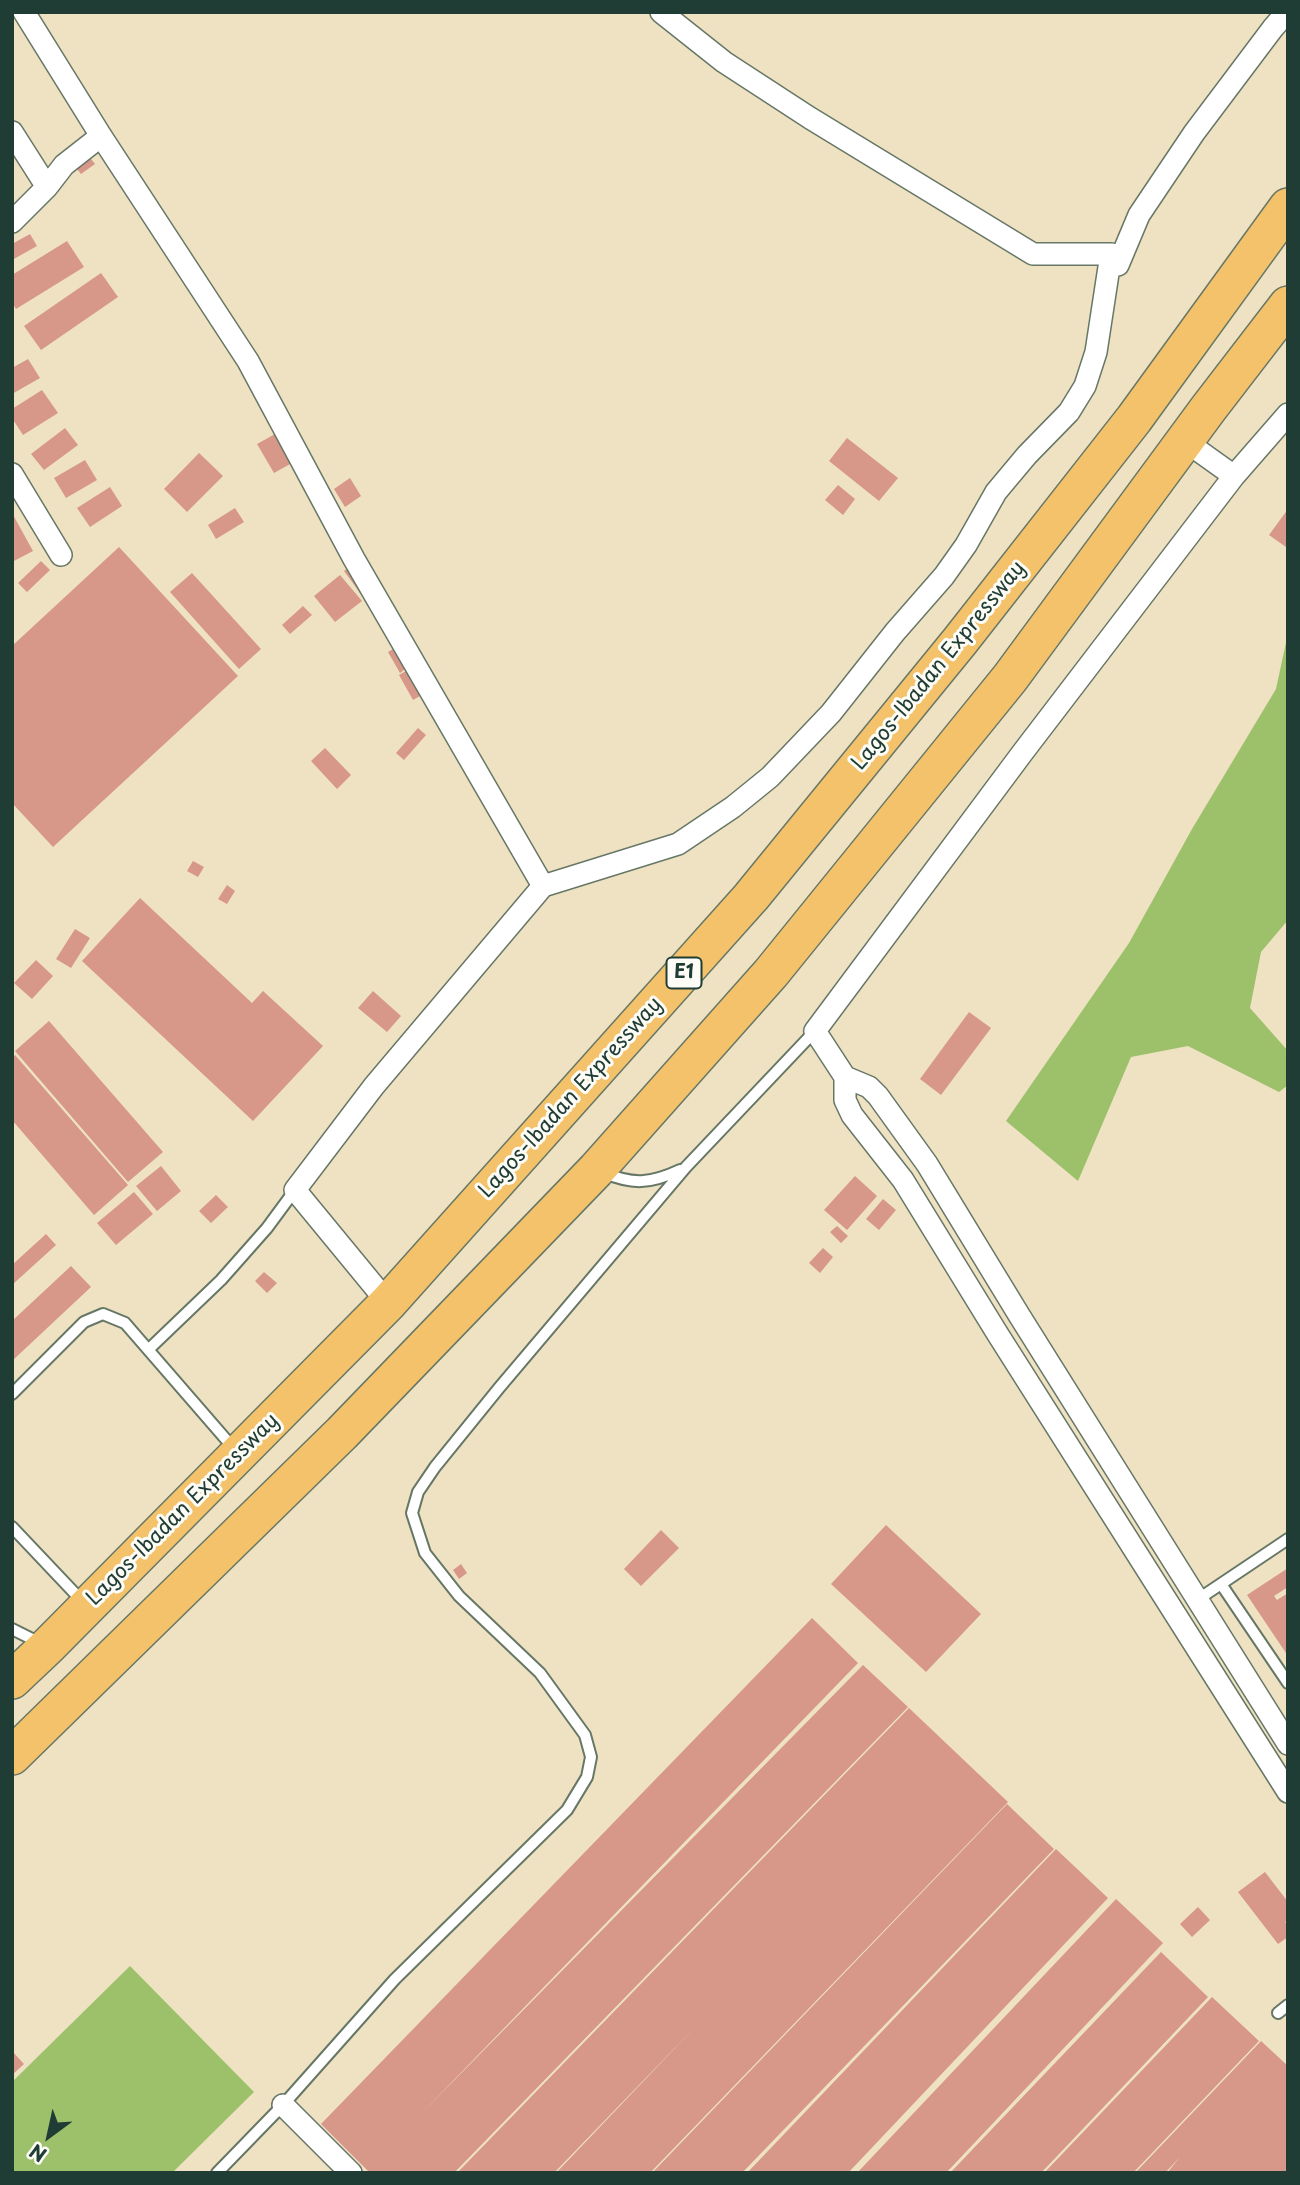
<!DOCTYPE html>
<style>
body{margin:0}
#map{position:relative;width:1300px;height:2185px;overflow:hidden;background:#eee2c2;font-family:"Playpen Sans",sans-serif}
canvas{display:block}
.frame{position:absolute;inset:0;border:14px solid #1f3d34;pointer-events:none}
.north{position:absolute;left:14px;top:2101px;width:70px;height:70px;-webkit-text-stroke:5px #fdfcf7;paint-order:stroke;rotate:213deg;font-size:19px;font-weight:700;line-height:28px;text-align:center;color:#1f3d34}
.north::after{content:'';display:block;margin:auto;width:24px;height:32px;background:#1f3d34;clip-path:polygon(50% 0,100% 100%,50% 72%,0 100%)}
</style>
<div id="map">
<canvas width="1300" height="2185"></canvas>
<div class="frame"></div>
<div class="north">N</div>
</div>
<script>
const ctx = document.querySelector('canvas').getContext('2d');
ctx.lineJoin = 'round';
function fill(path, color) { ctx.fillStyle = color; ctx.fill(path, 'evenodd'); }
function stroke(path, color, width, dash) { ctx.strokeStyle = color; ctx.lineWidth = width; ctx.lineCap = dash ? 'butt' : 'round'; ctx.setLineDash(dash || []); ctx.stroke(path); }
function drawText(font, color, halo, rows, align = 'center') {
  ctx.font = font + ' "Playpen Sans",sans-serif'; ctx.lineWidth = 6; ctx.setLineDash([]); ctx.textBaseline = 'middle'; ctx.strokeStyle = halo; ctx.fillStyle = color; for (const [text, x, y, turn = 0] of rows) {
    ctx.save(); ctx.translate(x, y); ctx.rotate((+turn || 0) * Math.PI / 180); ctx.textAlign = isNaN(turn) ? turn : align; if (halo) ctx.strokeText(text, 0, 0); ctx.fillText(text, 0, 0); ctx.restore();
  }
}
const green = new Path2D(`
 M1288 633V920L1261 952 1250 1008 1288 1051V1085L1279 1092 1188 1046 1131 1057 1078 1181 1006 1121 1129 943 1192 829 1276 689Z
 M130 1966 254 2092 172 2173H12V2082Z`);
const building = new Path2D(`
 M87 154 95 164 81 174 73 164Z
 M30 234 37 246 12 260V244Z
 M67 241 84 267 16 309 12 302V275Z
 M101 273 118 297 41 350 24 326Z
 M28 359 40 378 12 394V368Z
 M42 390 58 413 23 435 12 418V409Z
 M65 428 78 445 44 470 31 454Z
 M275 434 292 463 274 473 257 444Z
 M847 438 898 478 879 501 829 461Z
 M199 453 223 476 187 512 164 489Z
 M85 460 97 480 66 498 54 478Z
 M350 478 361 496 345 507 334 489Z
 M838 485 855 499 843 515 825 500Z
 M110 487 122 506 90 527 77 508Z
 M235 508 244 522 216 539 208 525Z
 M1288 509V544L1286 547 1269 535Z
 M12 513 33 551 12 562Z
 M119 547 238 676 53 847 12 803V646Z
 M41 561 50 570 27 592 18 583Z
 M350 566 372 597 366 601 344 571Z
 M192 573 261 649 239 669 170 592Z
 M340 575 362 601 335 622 314 596Z
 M303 606 312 615 290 634 282 625Z
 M393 649 405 669 400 673 388 652Z
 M406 671 420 696 413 700 399 675Z
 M418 728 426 735 404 760 396 753Z
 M325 748 351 775 337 789 311 761Z
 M193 861 204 867 198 877 187 871Z
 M227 885 235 891 227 904 218 899Z
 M140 898 252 1003 263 991 323 1046 253 1121 82 961Z
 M75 929 90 938 71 968 56 959Z
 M36 960 53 976 32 999 14 983Z
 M373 991 401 1016 387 1032 358 1008Z
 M969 1012 991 1028 941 1095 920 1079Z
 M49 1021 163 1152 128 1182 15 1051Z
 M15 1055 128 1185 94 1215 12 1120V1058Z
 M161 1166 181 1191 157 1211 136 1186Z
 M855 1176 877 1196 847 1230 824 1210Z
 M134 1192 153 1214 116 1245 97 1223Z
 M216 1195 228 1207 211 1223 199 1211Z
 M883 1199 896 1210 879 1230 866 1219Z
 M837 1226 848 1236 841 1243 830 1232Z
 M46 1234 56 1245 12 1285V1265Z
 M823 1248 833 1257 820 1273 809 1263Z
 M71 1266 91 1287 12 1361V1321Z
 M264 1272 277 1283 267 1293 255 1281Z
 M886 1525 981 1614 926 1672 831 1584Z
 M661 1530 679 1548 641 1586 624 1569Z
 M461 1564 467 1573 459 1579 453 1570Z
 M1288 1568V1587L1274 1596 1277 1600 1288 1593V1656L1247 1595Z
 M812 1618 858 1663 418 2117 863 1665 908 1707 454 2173H370L321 2124Z
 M909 1708 1008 1802 650 2173H556L697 2025 554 2173H457Z
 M1007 1804 1054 1849 742 2173H652Z
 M1056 1849 1108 1898 848 2173H747Z
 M1265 1872 1288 1902V1920L1285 1922 1288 1925V1937L1278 1944 1238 1892Z
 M1116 1899 1163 1943 946 2173H857Z
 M1198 1907 1210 1920 1192 1937 1180 1924Z
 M1161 1952 1208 1997 1041 2173H950Z
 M1212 1997 1259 2041 1133 2173H1044Z
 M1261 2041 1288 2066V2173H1167L1180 2157 1165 2173H1135Z
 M12 2051 24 2064 12 2075Z`);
const lane = new Path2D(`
 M602 1172C633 1185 650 1184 680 1170
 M149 1349 221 1280 267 1228 295 1190
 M12 1394 84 1322 103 1314 125 1323 236 1451
 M12 1527 83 1602
 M1221 1584 1288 1683
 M1197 1600 1288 1539
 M12 1629 42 1644
 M1278 2013 1288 2005
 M217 2173 283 2105 395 1979 567 1810 587 1777 591 1757 585 1735 540 1673 459 1596 425 1553 412 1513 418 1492 435 1467 499 1388 686 1167 815 1031`);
const street = new Path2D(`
 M24 12 101 136 248 361 354 559 543 886
 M661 12 724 62 810 118 1033 254H1111
 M12 132 47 187
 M12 222 47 187 64 165 101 136
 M1185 441 1234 476 1023 752 815 1031 845 1077 869 1087 878 1096 927 1164 1019 1315 1288 1744
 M12 474 61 555
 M1234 476 1288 414
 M845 1077V1100L852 1115 903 1180 997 1333 1288 1792
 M388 1303 295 1190 374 1086 543 886 678 844 733 807 770 777 831 713 895 632 944 576 966 545 996 492 1027 455 1069 412 1085 386 1096 352 1111 254 1118 265 1139 215 1194 133 1273 28 1287 12
 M283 2105 351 2173`);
const highway = new Path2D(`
 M12 1680 48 1646 388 1303 751 897 960 641 1134 419 1288 207
 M12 1756 342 1433 596 1170 771 973 1010 678 1208 409 1288 305`);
const shields = [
 [684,973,35]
];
const shieldNames = [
 ["E1",684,973]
];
const streetNames = [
 ["Lagos-Ibadan Expressway",939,666,-51],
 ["Lagos-Ibadan Expressway",571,1098,-48],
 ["Lagos-Ibadan Expressway",183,1510,-45]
];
fill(green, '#9dc16b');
fill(building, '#d79789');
stroke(lane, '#677766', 14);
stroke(street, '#677766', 24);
stroke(highway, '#677766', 40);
stroke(lane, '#fff', 10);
stroke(street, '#fff', 21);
stroke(highway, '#f4c26a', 37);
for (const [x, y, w] of shields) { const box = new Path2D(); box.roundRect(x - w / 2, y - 15.5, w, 31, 5); ctx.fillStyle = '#fdfcf7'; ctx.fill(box); stroke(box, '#1f3d34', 2); }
drawText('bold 19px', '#1f3d34', null, shieldNames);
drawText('21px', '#1f3d34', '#fdfcf7', streetNames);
</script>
